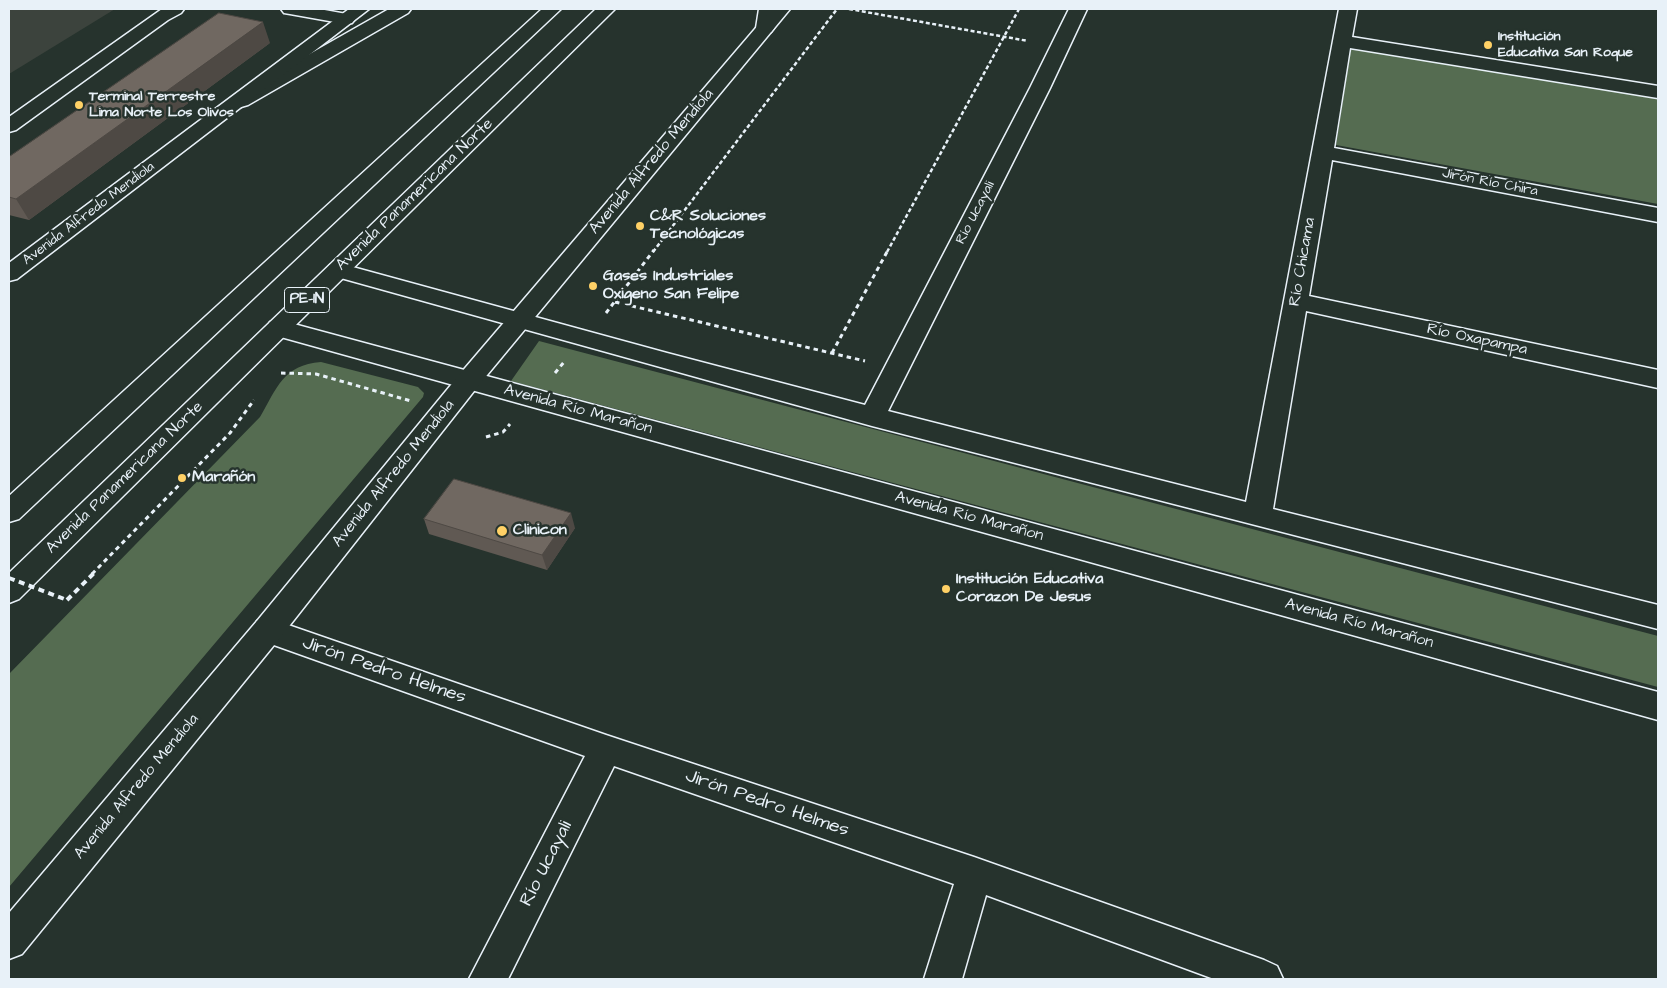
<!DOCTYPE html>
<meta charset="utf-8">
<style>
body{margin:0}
#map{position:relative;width:1667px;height:988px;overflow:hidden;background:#26332d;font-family:"Architects Daughter",sans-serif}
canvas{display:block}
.frame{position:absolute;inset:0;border:10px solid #e8f1f8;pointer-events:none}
</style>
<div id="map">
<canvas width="1667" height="988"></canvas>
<div class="frame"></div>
</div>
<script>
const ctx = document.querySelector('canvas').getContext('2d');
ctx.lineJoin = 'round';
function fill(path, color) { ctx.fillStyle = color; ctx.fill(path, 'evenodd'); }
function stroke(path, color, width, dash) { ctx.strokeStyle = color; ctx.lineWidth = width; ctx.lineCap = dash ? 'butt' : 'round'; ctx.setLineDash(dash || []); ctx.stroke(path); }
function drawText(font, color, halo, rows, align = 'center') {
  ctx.font = font + ' "Architects Daughter",sans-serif'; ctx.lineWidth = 5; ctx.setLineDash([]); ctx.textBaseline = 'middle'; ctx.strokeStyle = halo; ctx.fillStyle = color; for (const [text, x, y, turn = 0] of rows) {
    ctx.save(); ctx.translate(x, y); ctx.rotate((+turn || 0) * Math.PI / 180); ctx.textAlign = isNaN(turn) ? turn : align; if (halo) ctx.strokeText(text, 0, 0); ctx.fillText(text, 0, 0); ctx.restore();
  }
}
const built = new Path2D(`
 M9 9H115L9 74Z`);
const green = new Path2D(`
 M1351 48 1658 99V204L1336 145Z
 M539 341 1658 636V687L511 381Z
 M321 362 418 387 424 393 423 397 9 887V674L260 417C277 388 283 365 321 362Z`);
const pathFar2 = new Path2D(`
 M849 9 1028 41
 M653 252 837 9
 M887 252 1019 9`);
const pathFar1 = new Path2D(`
 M615 302 865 361
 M606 313 654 250
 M832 353 888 250
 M281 373 316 374 411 401
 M555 373 564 362
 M486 437 503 432 510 424
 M92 574 230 433 254 400`);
const path = new Path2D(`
 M67 600 94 573`);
const minor = new Path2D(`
 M162 9H184L181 13 168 20 16 130 9 132V117Z
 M281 9H319L352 15 355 19 352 23 346 24 290 14 284 13Z
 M389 9H411L408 13 248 105 241 107 234 105 231 101 234 97Z
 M759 9H777L774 28 771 32 765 33 759 32 756 28Z
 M1069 9H1087L1050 88 888 411 1246 502 1339 9H1357L1352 37 1658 86V98L1350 48 1334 148 1658 208V222L1332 160 1309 296 1658 370V388L1306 311 1273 509 1658 605V629L872 426 330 275 326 270 330 265 338 263 667 353 865 405 1030 88Z
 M279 320 1658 692V720L270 334 267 328 270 322Z
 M268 618 606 735 974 857 1264 960 1277 966 1283 979H1214L986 895 962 979H924L954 884 614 766 508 979H469L585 756 257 639 253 630 257 621Z`);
const major = new Path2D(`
 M349 9H369L17 279 9 281V263Z
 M772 9H790L478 386 279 639 22 954 9 959V913L257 621 460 374Z`);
const highway = new Path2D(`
 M542 9H561L19 519 9 522V496Z
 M596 9H615L19 599 9 603V573Z`);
const pathBridge = new Path2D(`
 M9 578 67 600`);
const wall = new Path2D(`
 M270 43 29 220 9 215V157Z
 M424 519 575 528 547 570 429 534Z`);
const shadedWall = new Path2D(`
 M263 22 270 43 29 220 16 199Z
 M571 513 575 528 547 570 542 555Z`);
const building = new Path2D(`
 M219 13 263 22 16 199 9 197V157Z
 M454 479 571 513 542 555 424 519Z`);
const markers = [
 [1488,45,5,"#ffd166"],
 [79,105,5,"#ffd166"],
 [640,226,5,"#ffd166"],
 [593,286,5,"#ffd166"],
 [182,478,5,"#ffd166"],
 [502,531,6,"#ffd166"],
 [946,589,5,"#ffd166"]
];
const farPoinames = [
 ["Institución",1498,37],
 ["Educativa San Roque",1498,53],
 ["Terminal Terrestre",89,97],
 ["Lima Norte Los Olivos",89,113]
];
const farStreetnames = [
 ["Jirón Río Chira",1490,183,11],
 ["Río Ucayali",976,213,-63],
 ["Avenida Alfredo Mendiola",89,214,-37]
];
const shields = [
 [307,300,45]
];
const shieldNames = [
 ["PE-1N",307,300]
];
const streetNames = [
 ["Avenida Alfredo Mendiola",652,162,-50],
 ["Avenida Panamericana Norte",415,195,-44],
 ["Río Chicama",1303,262,-80],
 ["Río Oxapampa",1477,340,12],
 ["Avenida Río Marañon",578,410,15],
 ["Avenida Alfredo Mendiola",394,474,-51],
 ["Avenida Panamericana Norte",125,478,-44],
 ["Avenida Río Marañon",969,517,15],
 ["Avenida Río Marañon",1359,624,15],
 ["Avenida Alfredo Mendiola",137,787,-50]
];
const poiNames = [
 ["C&R Soluciones",650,217],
 ["Tecnológicas",650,235],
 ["Gases Industriales",603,277],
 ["Oxigeno San Felipe",603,295],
 ["Marañón",192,478],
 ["Clinicon",513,531],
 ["Institución Educativa",956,580],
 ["Corazon De Jesus",956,598]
];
const nearStreetnames = [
 ["Jirón Pedro Helmes",384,671,19],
 ["Jirón Pedro Helmes",767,804,19],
 ["Río Ucayali",547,864,-63]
];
fill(built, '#3c433d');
fill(green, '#556c51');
stroke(minor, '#e8f1f8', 3);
stroke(major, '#e8f1f8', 3);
stroke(highway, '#e8f1f8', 3);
stroke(pathFar2, '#e8f1f8', 2.5, [4, 2.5]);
stroke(pathFar1, '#e8f1f8', 3, [4.5, 4]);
stroke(path, '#e8f1f8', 4, [6, 4.5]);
fill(minor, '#26332d');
fill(major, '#26332d');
fill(highway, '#26332d');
stroke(pathBridge, '#e8f1f8', 4, [6, 4.5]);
fill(wall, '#605953');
fill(shadedWall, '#4e4944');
fill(building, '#706861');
stroke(building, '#4e4944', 1);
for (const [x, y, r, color] of markers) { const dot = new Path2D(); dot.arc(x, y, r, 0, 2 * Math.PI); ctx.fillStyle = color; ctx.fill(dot); stroke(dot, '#26332d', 2); }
drawText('bold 14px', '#e8f1f8', '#26332d', farPoinames, 'left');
drawText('14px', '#e8f1f8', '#26332d', farStreetnames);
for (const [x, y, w] of shields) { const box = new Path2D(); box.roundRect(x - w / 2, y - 12.5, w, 25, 4); ctx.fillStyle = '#26332d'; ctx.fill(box); stroke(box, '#e8f1f8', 1); }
drawText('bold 15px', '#e8f1f8', null, shieldNames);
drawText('16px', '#e8f1f8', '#26332d', streetNames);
drawText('bold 16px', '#e8f1f8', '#26332d', poiNames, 'left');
drawText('19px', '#e8f1f8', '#26332d', nearStreetnames);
</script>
